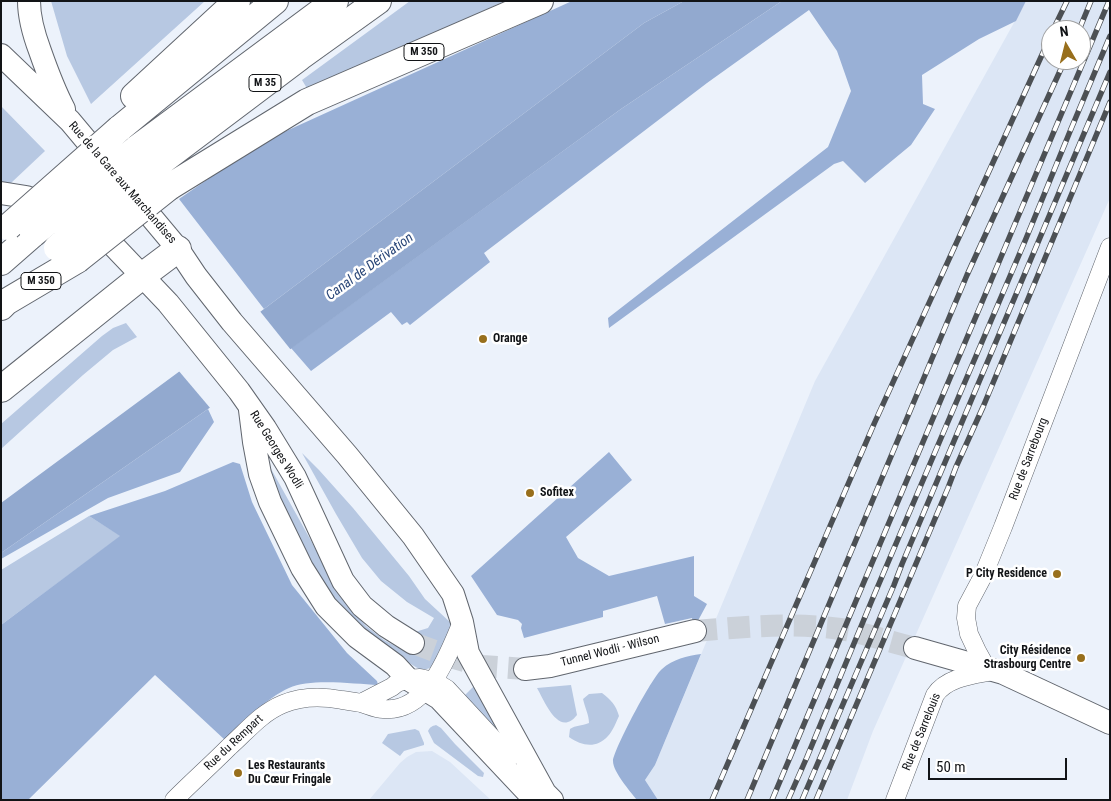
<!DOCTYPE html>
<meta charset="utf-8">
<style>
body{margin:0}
#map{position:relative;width:1111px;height:801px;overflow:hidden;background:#ecf2fb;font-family:"Roboto Condensed",sans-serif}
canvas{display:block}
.frame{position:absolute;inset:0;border:2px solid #121417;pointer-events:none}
.north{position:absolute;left:1041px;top:20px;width:50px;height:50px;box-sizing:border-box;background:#fff;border:1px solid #a0a1a2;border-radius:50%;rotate:352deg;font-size:14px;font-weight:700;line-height:20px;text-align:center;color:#121417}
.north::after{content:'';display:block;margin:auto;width:18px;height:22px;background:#986f1c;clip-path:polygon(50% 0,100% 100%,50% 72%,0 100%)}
.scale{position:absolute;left:928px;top:758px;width:139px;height:22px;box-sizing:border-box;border:2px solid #121417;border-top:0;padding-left:6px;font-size:15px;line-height:18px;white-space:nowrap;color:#121417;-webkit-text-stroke:4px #fff;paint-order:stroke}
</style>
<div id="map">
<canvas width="1111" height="801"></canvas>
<div class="frame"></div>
<div class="north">N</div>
<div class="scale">50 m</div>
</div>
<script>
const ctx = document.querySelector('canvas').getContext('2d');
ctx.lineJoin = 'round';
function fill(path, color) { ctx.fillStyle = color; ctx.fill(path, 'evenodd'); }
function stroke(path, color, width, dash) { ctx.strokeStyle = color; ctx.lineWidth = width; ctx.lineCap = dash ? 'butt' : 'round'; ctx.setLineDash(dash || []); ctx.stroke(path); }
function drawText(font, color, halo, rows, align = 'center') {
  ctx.font = font + ' "Roboto Condensed",sans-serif'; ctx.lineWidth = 5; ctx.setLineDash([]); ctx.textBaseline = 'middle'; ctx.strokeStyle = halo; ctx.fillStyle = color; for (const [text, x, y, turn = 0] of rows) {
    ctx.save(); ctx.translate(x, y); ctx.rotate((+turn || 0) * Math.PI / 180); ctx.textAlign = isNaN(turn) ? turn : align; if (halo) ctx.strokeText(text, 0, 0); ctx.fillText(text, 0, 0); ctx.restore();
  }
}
const built = new Path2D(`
 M1026 1H1110V198L873 731 847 800H658L645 780 655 765 815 381ZM1051 30H1081V60H1051Z
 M432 751 450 762 491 800H369L400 763 407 757 416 752Z`);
const green = new Path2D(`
 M51 1H205L91 104 67 56Z
 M410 1H505L308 90 302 80Z
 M1 106 45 151 11 183H1Z
 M126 323 137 337 113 350 83 375 1 449V424L102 336 113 328Z
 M302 453 319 470 353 508 409 576 425 599 451 623 452 629 432 667 427 669H419L378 644 339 607 319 579 277 494 270 467 344 600 366 626 384 640 412 655 419 643 415 632 428 628 434 618 407 602 381 581 362 558 336 514Z
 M89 516 121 536 1 625V570Z
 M476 684 513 749 463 697Z
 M571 685 577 715C559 738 545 702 537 688Z
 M602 693C611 700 616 705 619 716 616 722 613 731 608 736 596 749 582 746 569 737L570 729C576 725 581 726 589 723 589 715 585 708 583 699L589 694Z
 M436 725 441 728 455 744 484 773 483 777 478 776 434 743 428 731C430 727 432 726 436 725Z
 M415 729 419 731 424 743V745L404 751 400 756 382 743 388 734Z`);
const forest = new Path2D(`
 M572 1H684L644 23 264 309 179 199 262 142Z
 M782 1H1026L1016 21 979 39 922 75 923 104 935 109 911 145 865 183 843 161 834 164 609 328 608 318 828 147 851 91 837 51 809 10 707 83 484 253 490 262 410 325 407 322 402 325 391 312 311 371 291 348 621 109Z
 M208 409 214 422 180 472 108 498 1 559V553Z
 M609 452 632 480 566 537 578 558 609 576 694 556V596L707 604 694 628 692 618 665 624 657 596 603 611V617L524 638 521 628 522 624 518 620 497 615 471 576Z
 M233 462 240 464 252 502 292 585 347 653 377 681 378 685C354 684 310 678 289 688 266 698 244 723 225 740L155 675 28 800H1V625L120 536 89 516 165 491Z
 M701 654 655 765 645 780 658 800H637C630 791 613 772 613 761 614 749 652 677 662 669 673 659 687 656 701 654Z`);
const water = new Path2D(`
 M684 1H782L621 109 208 409 1 553V503L264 309 644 23Z`);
const pier = new Path2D(`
 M259 310 291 350 211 409 178 370Z`);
const majorTunnel = new Path2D(`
 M695 631C743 627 792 622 840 629 865 633 890 642 915 648
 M413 643 454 658 482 666 525 669`);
const minor = new Path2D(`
 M987 669 977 651 969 634 966 618 967 606 983 576 1003 527 1110 247
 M361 703 392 687 397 683 408 679 420 678 434 681 447 689 510 757
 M174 800C192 782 211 765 229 747 246 732 261 713 283 704 302 696 322 696 342 700 349 701 355 702 361 703 368 705 376 709 383 709 428 713 448 655 462 622
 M895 800 935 695C947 677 973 675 993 671`);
const major = new Path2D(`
 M29 1C29 18 34 35 40 51 47 71 54 90 64 109
 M1 55 70 121 106 164
 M1 193 26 197 51 207
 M132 194 178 249 196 276 232 322 347 455 413 536 453 594 462 622 468 653 545 793 552 800
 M92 229 108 240 168 303 239 391 265 428 295 477 343 581 362 606 386 626 413 643
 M250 410 254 442 260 474 270 502 302 568 326 606 357 637 395 665 408 679 439 698 535 800
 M915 648 1003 673 1110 723
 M525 669 550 666 695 631`);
const highway = new Path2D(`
 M134 96 237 1
 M119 129 275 1
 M136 149 335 1
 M154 167 300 57 378 1
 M169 187 307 102 540 1
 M1 262 33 234
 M1 307 6 302 77 260
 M1 389 142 276 178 249`);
const rail = new Path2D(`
 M1053 30 1067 1
 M1079 30 1091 1
 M712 800 874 424 1051 35
 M747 800 967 275 1065 60
 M772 800 1109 1
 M788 800 807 757 872 600 1025 241 1071 129 1110 36
 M802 800 894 585 902 564 1110 72
 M816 800 948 488 956 467 983 407 1110 102`);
const highwayBridge = new Path2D(`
 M8 227 119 129
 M33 234 136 149
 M57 248 154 167
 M77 260 169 187`);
const markers = [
 [483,339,5,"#986f1c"],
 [530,493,5,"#986f1c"],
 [1057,574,5,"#986f1c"],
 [1081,658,5,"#986f1c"],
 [238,773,5,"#986f1c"]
];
const shields = [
 [424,52,40],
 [265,83,32],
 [41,281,40]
];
const shieldNames = [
 ["M 350",424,52],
 ["M 35",265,83],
 ["M 350",41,281]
];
const streetNames = [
 ["Rue de la Gare aux Marchandises",122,183,49],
 ["Rue Georges Wodli",276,450,58],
 ["Rue de Sarrebourg",1029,459,-69],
 ["Tunnel Wodli - Wilson",610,651,-14],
 ["Rue de Sarrelouis",922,732,-68],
 ["Rue du Rempart",234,743,-43]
];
const poiNames = [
 ["Orange",493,339],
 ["Sofitex",540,493],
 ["P City Residence",1047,574,"right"],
 ["City Résidence",1071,651,"right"],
 ["Strasbourg Centre",1071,665,"right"],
 ["Les Restaurants",248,766],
 ["Du Cœur Fringale",248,780]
];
const waterNames = [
 ["Canal de Dérivation",370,267,-36]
];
fill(built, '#dce6f5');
fill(green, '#b7c8e2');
fill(forest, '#99b0d6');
fill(water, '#92a9cf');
fill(pier, '#ecf2fb');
stroke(majorTunnel, '#cbd1d9', 22, [22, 11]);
stroke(minor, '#61666e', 19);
stroke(major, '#61666e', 24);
stroke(highway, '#61666e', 28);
stroke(minor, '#fff', 18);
stroke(major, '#fff', 22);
stroke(highway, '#fff', 26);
stroke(rail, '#4c5054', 5.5);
stroke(rail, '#fff', 4, [11]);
stroke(highwayBridge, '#61666e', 28, []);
stroke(highwayBridge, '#fff', 26);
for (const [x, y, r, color] of markers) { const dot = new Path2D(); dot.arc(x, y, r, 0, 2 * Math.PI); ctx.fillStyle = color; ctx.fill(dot); stroke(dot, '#fff', 2); }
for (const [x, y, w] of shields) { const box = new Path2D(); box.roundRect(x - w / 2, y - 8.5, w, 17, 4); ctx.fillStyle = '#fff'; ctx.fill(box); stroke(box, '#121417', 1); }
drawText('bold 11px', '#121417', null, shieldNames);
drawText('12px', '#121417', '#fff', streetNames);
drawText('bold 12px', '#121417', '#fff', poiNames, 'left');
drawText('italic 14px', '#294678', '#fff', waterNames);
</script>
